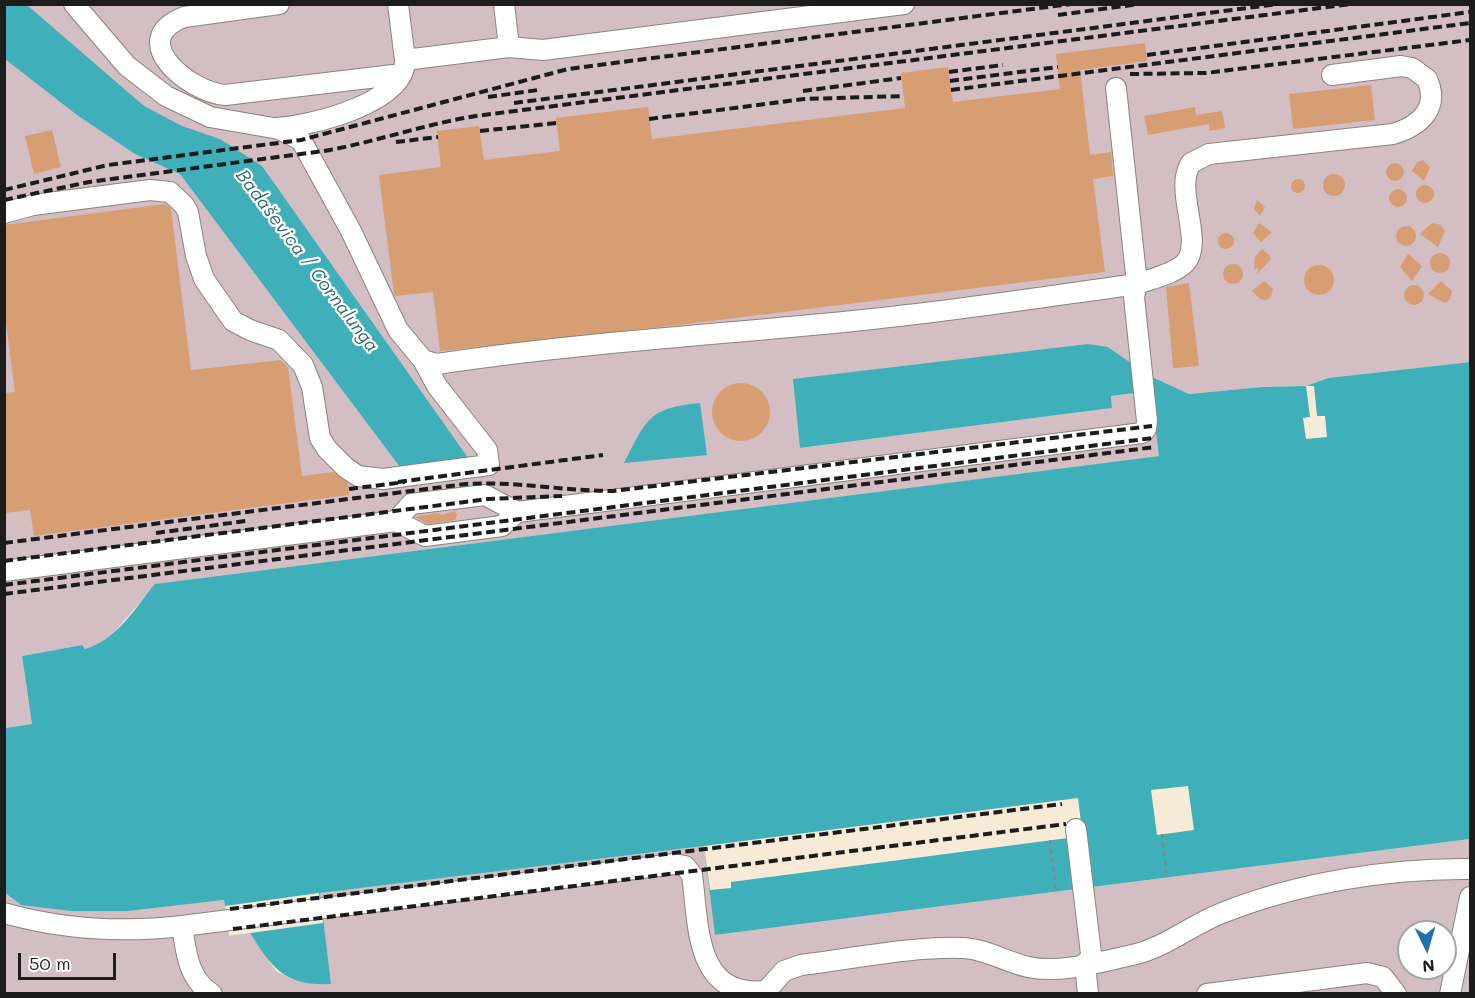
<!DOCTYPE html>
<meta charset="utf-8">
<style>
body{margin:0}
#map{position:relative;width:1475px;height:998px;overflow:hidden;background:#f7ebd8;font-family:Mali,sans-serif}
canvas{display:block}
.frame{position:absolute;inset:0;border:6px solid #1c1c1c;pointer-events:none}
.north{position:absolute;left:1397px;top:920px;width:60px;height:60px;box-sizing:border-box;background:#fff;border:2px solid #a4a4a4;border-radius:50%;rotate:175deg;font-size:16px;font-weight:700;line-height:24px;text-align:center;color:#1c1c1c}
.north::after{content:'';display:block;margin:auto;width:21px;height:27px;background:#1f6fb2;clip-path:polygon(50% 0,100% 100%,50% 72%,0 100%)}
.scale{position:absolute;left:18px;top:953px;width:98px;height:27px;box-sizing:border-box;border:3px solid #1c1c1c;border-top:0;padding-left:8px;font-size:18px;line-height:21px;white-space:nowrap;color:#1c1c1c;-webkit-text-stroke:4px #fff;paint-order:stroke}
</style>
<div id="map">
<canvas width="1475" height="998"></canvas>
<div class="frame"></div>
<div class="north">N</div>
<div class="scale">50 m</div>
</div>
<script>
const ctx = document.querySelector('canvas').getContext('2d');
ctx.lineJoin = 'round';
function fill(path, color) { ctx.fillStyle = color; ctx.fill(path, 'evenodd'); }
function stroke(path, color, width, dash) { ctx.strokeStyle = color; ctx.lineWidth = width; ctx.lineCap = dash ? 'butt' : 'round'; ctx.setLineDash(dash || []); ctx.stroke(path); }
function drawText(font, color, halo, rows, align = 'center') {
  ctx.font = font + ' Mali,sans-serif'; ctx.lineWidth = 4.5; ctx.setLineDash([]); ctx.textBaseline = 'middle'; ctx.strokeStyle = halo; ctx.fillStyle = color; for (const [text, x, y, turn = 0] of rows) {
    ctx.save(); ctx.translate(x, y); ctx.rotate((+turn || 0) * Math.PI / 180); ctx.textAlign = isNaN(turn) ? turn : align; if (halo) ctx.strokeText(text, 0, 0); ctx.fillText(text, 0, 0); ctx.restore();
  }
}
const industrial = new Path2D(`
 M4 5H1470V362L1328 378 1306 386 1262 387 1189 394 1150 376 1108 347 801 448 1112 408 1111 396 1151 391 1160 456 156 584 110 637 99 645 85 649 82 645 22 656 32 724 5 728Z
 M1470 839V993H5L4 893 21 905 129 911 224 900 225 906 250 933 276 971 292 979 331 984 319 893 704 846 716 935ZM1409 932H1445V968H1409Z`);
const water = new Path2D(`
 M5 5H27L144 106 182 126 220 139 262 166 471 462 403 471 180 174 135 154 77 115 5 59Z
 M1088 344 1108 347 1150 376 1189 394 1262 387 1306 386 1328 378 1470 362V839L715 935 704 846 320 893 331 984C286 986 273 970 250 933L229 936 224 900 129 911H71L21 905 5 893V728L32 724 22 656 82 645 85 649C117 640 135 608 155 584L1159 456 1151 391 1111 396 1112 408 800 448 793 379Z
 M700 403 707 455 624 463C647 419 648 408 700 403Z`);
const pier = new Path2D(`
 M1306 386H1314L1317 416H1325L1327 437 1306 439 1303 418 1310 417Z
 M1188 786 1194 830 1157 835 1151 790Z
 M1078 798 1089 887 1068 838 731 882V888L710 890 704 846Z
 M319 893 323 923 229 936 225 906Z`);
const building = new Path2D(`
 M1145 43 1147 61 1080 70 1090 155 1111 152 1113 176 1093 179 1105 272 687 324 440 351 433 292 395 296 394 294 379 175 441 167 437 131 479 126 484 160 560 151 556 118 648 107 652 139 905 108 901 73 948 67 953 102 1060 89 1056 54Z
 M1371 85 1375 120 1293 129 1289 94Z
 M1195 107 1196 115 1222 111 1225 128 1210 131 1209 124 1148 135 1144 116Z
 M52 130 61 167 34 174 25 136Z
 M1423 160 1430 167 1424 181 1412 171 1417 162Z
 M1386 172a9 9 0 1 1 18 0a9 9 0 1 1-18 0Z
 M1323 185a11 11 0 1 1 22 0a11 11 0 1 1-22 0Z
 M1291 186a7 7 0 1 1 14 0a7 7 0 1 1-14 0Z
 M1416 194a9 9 0 1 1 18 0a9 9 0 1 1-18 0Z
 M1389 198a9 9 0 1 1 18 0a9 9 0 1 1-18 0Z
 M1257 200 1265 207 1260 216 1254 209Z
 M165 204 171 209 191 370 281 360 288 367 302 476 333 472 348 483 349 495 34 536 30 510 4 513V393L15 392 4 308V225Z
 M1259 223 1272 232 1261 242 1253 233Z
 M1432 223 1441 225 1445 231 1438 247 1420 234Z
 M1396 236a10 10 0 1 1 20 0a10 10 0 1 1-20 0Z
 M1218 241a8 8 0 1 1 16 0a8 8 0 1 1-16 0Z
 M1262 249 1269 255 1271 259 1257 274 1258 267 1254 270 1255 257Z
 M1430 263a10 10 0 1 1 20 0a10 10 0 1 1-20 0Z
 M1408 254 1422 266 1412 281 1400 267Z
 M1223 274a10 10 0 1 1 20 0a10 10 0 1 1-20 0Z
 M1304 280a15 15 0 1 1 30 0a15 15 0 1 1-30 0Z
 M1264 281 1273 289 1271 297 1266 300 1260 299 1252 291Z
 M1441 281 1452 291 1450 299 1445 303 1428 294Z
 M1189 283 1199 366 1173 368 1166 287Z
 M1404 295a10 10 0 1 1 20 0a10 10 0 1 1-20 0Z
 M712 412a29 29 0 1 1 58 0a29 29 0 1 1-58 0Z
 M455 511 457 515 455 520 428 524 415 517 437 513 442 515Z`);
const path = new Path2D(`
 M1162 834 1167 877
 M1050 840 1056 891`);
const minor = new Path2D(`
 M279 4 184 17C125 40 189 92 225 95L402 74
 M398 4 405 60
 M504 4 509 47
 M277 128C310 126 406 103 405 60L509 47 543 50 904 4
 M4 213 33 205 150 190 170 192 184 205 188 212 196 256 204 279 233 321 250 330 279 340 303 365 312 387 320 438 327 449 346 468 358 476 383 479 489 465 487 450 437 386 423 360 398 330 351 231 301 140 279 129 210 117 166 96 127 66 74 4
 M423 360 437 364C575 343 714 335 853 321 948 312 1043 297 1137 284L1116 88
 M396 521 411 504 485 495 517 512
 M4 571 396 521 425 536 502 526 517 512 1142 433 1146 429 1147 421 1134 297 1137 284C1151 279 1174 274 1185 263 1205 241 1173 190 1191 163L1209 154 1393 134C1420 126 1440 108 1427 79L1412 68 1401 66 1332 75
 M1076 829 1092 962
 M4 913C64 930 121 933 182 926
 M1085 963 1088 994
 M212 994C188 979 186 952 182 926L674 864 685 866 692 875C699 925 694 998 766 991L784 971 801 965C850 959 914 946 963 948 986 949 1006 962 1028 967 1060 974 1100 962 1132 955 1165 948 1191 925 1222 913 1297 883 1389 868 1470 869
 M1207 994 1367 973 1383 977 1396 994
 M1450 994 1470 897`);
const rail = new Path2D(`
 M4 5 5 4
 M1058 15 1139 4
 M1147 55 1470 12
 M949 72 1003 65
 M1130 74 1206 73 1470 40
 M950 81 1058 67
 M951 90 1470 23
 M803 91 901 78
 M488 97 538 90
 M514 103 1278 4
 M649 119 804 99 904 96
 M480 131 557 123
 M396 142 438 137
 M324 151C376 142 425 124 476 116L1351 4
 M4 190 108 165 301 140 568 69 1071 4
 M4 200 89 182 331 150
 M398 482 603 455
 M349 489 405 482
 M156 533 246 521
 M4 543 466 484C515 481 564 491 613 491L1152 426
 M4 561 488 499 562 496
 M4 585 1153 438
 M4 594 1155 447
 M230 909 1062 804
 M233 929 1066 824`);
const waterNames = [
 ["Badaševica / Cornalunga",307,261,53]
];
fill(industrial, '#d2bec3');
fill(water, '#3fb0b9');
fill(pier, '#f7ebd8');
fill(building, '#d79d73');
stroke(minor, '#8a847a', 22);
stroke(path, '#8a847a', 2, [4.5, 4.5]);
stroke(minor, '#fff', 20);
stroke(rail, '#1c1c1c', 4, [9, 4.5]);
drawText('italic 18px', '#2e666a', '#fff', waterNames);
</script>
